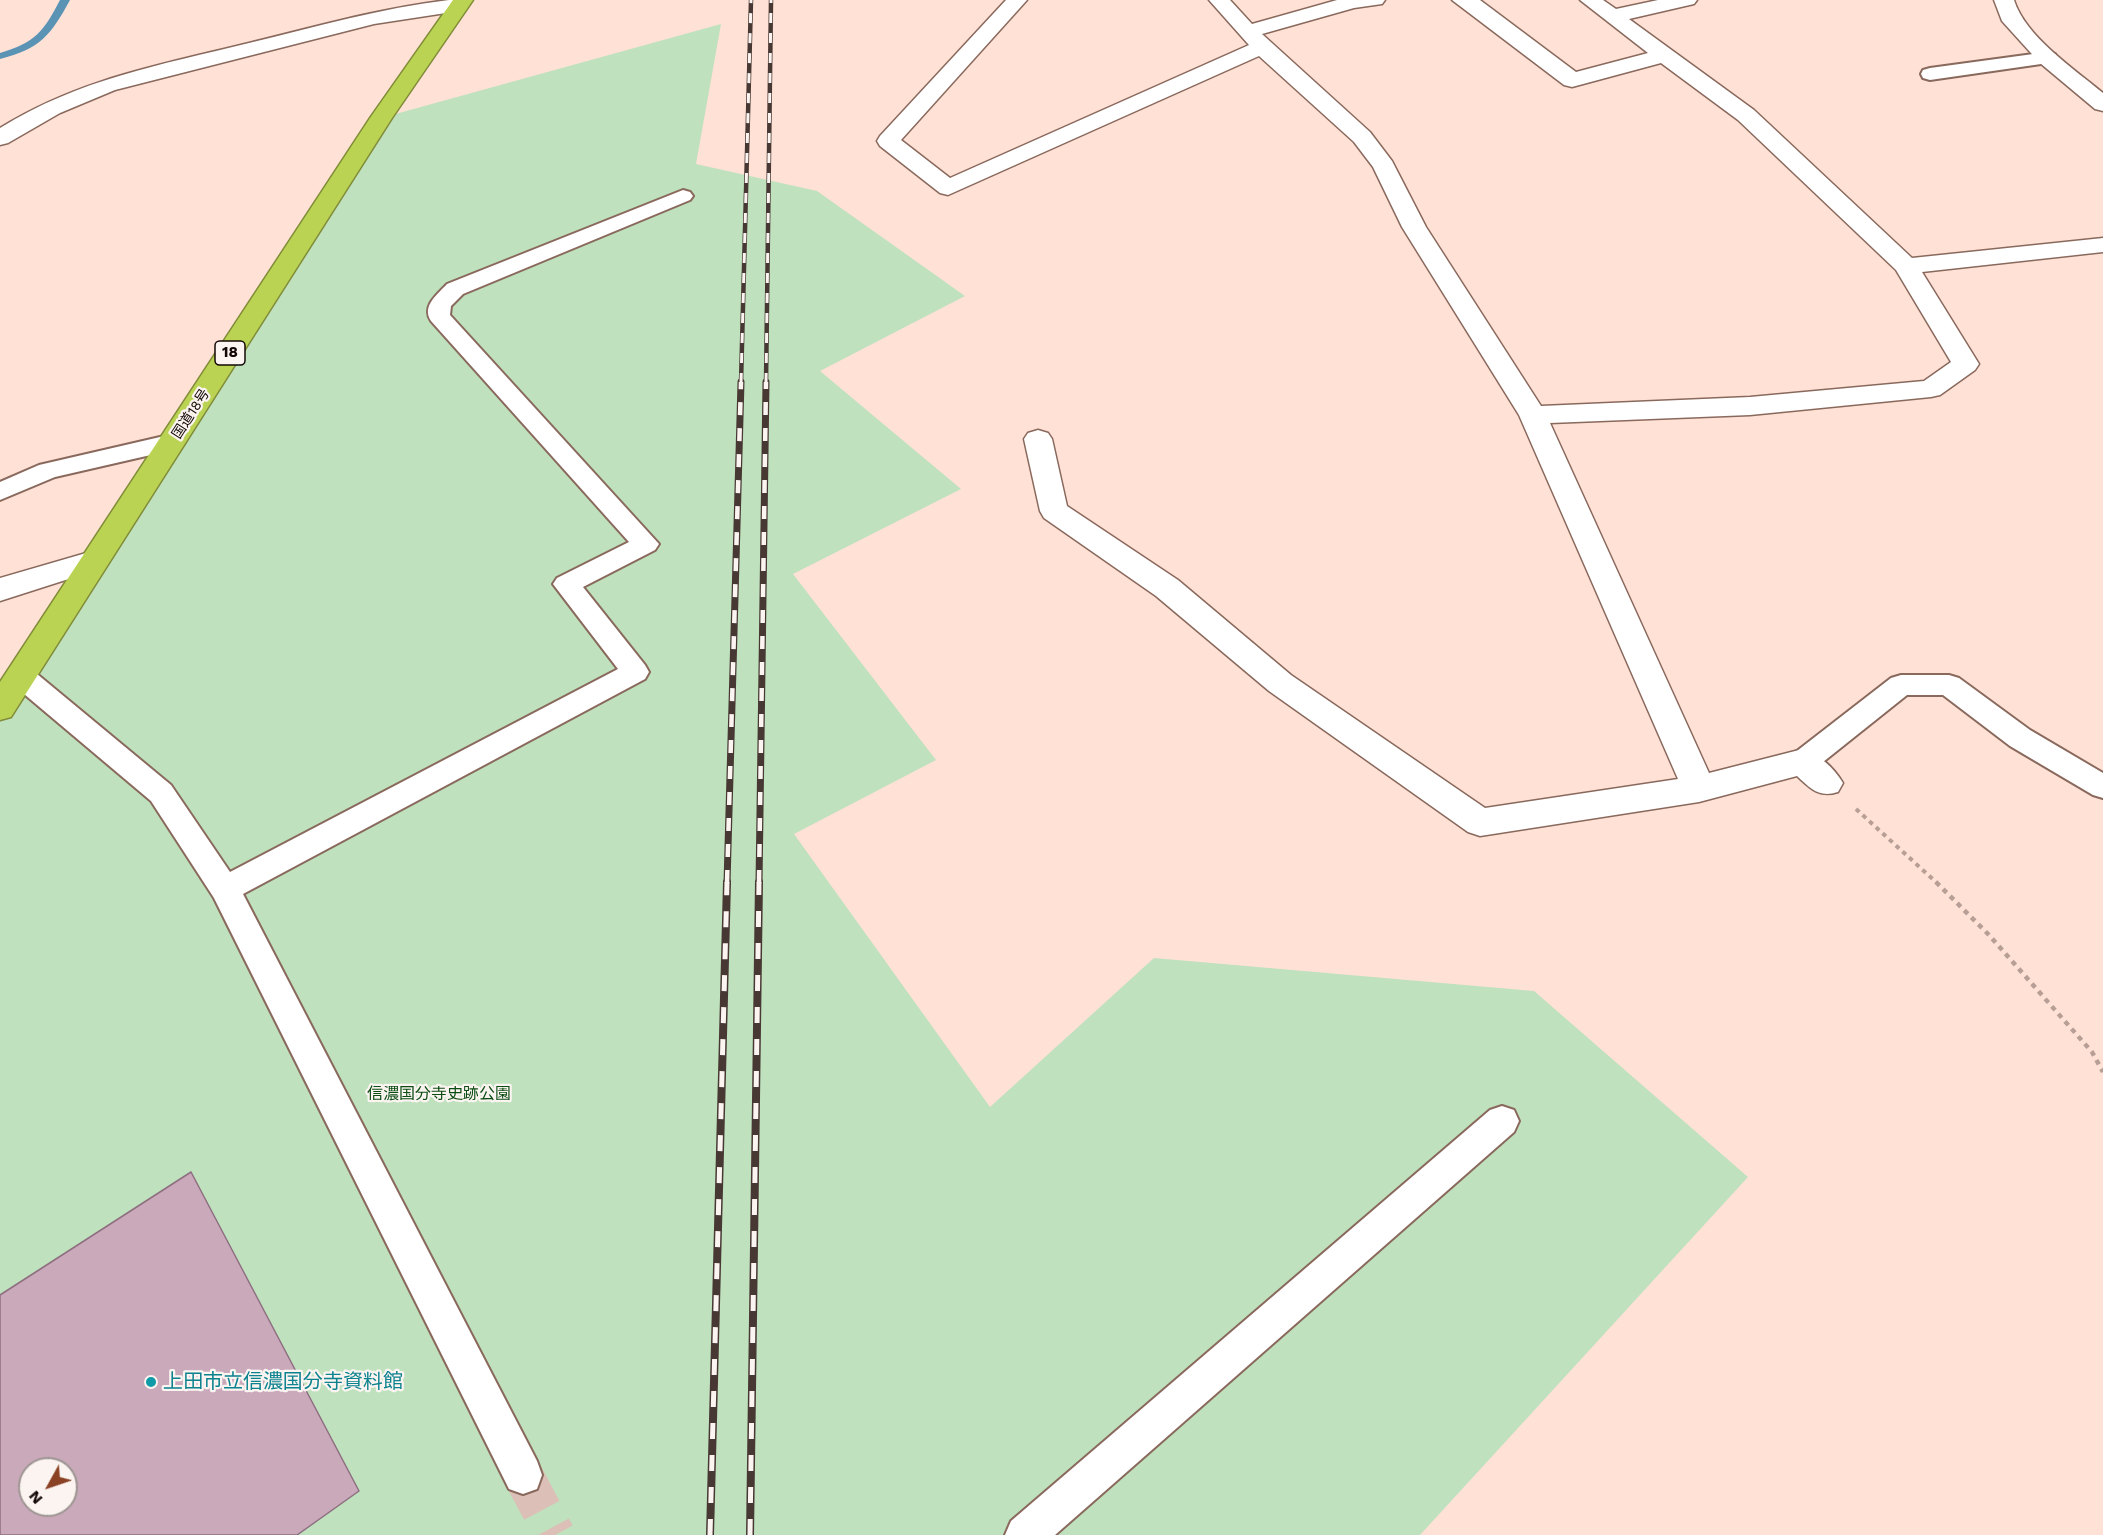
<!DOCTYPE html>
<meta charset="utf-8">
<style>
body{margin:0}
#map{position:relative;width:2103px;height:1535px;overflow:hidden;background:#ffe1d6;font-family:"Work Sans",sans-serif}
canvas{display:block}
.north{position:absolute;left:18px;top:1457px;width:60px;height:60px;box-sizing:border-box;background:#fbf4f1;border:2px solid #9e9693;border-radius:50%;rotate:230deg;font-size:16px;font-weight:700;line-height:24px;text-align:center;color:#130805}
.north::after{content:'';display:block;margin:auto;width:21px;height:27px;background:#8a4124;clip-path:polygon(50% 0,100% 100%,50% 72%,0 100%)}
</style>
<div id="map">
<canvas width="2103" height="1535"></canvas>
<div class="north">N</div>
</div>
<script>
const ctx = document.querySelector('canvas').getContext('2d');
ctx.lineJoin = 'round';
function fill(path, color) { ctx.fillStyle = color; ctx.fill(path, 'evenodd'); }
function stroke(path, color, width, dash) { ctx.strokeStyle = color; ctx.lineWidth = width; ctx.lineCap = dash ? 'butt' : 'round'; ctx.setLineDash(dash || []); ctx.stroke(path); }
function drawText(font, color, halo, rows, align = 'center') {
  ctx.font = font + ' "Work Sans","Noto Sans JP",sans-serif'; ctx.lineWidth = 4.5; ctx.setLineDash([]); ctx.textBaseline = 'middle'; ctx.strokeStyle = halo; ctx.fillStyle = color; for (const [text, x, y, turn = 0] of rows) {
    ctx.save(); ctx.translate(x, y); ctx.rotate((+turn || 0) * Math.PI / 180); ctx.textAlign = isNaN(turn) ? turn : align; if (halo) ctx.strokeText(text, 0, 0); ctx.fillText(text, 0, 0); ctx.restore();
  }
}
const green = new Path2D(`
 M721 24 696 164 817 191 965 296 820 371 961 489 793 574 936 760 794 834 990 1107 1154 958 1534 991 1748 1177 1420 1535H0V701L381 118ZM30 1469H66V1505H30Z`);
const stream = new Path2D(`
 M60 0H70C51 35 40 49 0 59V53C35 43 44 31 60 0Z`);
const building = new Path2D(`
 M191 1172 359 1491 297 1535H0V1295ZM30 1469H66V1505H30Z`);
const streetTunnel = new Path2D(`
 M523 1475 555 1535`);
const pathFar1 = new Path2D(`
 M1856 809 1937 883`);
const path = new Path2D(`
 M1936 882 1988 934 2092 1052 2103 1072`);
const lane = new Path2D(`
 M2048 52 2055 54 2057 58 2055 62 1930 80 1923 78 1921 74 1923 70 1930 68Z
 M683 190 690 192 693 196 690 200 463 294 451 306 450 315 659 544 655 550 583 587 645 665 649 672 645 679 243 894 537 1461 542 1475 537 1489 523 1494 509 1489 214 898 151 801 11 683 7 676 11 669 21 666 31 669 171 785 230 872 618 669 553 584 557 578 629 542 431 321C421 306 438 294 447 284Z
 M173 434 181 436 185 442 181 448 55 477 0 500V482L39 465Z
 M1901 675H1949L1959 678 2030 730 2103 773V798L2093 795 2010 746 1943 695H1907L1813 770 1803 773 1793 770 1789 762 1793 754 1891 678Z
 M1502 1106 1514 1110 1519 1121 1514 1132 1055 1535H1005L1011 1521 1490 1110Z`);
const street = new Path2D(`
 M449 0H464L469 5 466 9 459 11 374 24 115 90 60 113 8 143 0 145V128C79 79 160 65 249 43 315 27 381 8 449 0Z
 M1006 0H1027L901 140 950 178 1249 45 1209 0H1230L1252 24 1337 0H1385L1382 4 1354 8 1262 34 1370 132 1392 161 1426 227 1541 406 1750 397 1924 381 1951 362 1896 270 1738 120 1661 63 1572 87 1564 85 1452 0H1480L1576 72 1648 53 1580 0H1603L1616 9 1658 0H1697L1694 4 1629 19 1754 110 1912 258 2103 238V252L1922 272 1979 364 1975 370 1940 395 1931 397 1750 415 1550 423 1709 773 1803 749C1820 755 1834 768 1843 783L1838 792C1819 798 1811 789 1797 776L1699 802 1480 836 1468 832 1269 691 1156 596 1044 518 1040 511 1024 439 1028 433 1038 430 1048 433 1052 439 1067 506 1178 580 1291 675 1485 808 1678 779 1519 415 1402 227 1373 167 1354 142 1259 56 948 195 940 193 880 146 877 141 880 136Z
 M1994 0H2014C2025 36 2074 69 2103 93V111L2095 109 2040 63 2002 21Z
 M93 551 103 554 108 561 103 568 0 601V578Z`);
const highway = new Path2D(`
 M453 0H473L392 118 11 717 0 720V682L370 118Z`);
const railFar2 = new Path2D(`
 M741 383 751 0
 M766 383 771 0`);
const railFar1 = new Path2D(`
 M727 883 741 382
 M759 883 766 382`);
const rail = new Path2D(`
 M710 1535 727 882
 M750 1535 759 882`);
const markers = [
 [151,1382,6,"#0f9aa8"]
];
const farStreetnames = [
 ["国道18号",191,414,-57]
];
const shields = [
 [230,353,30]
];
const shieldNames = [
 ["18",230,353]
];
const parkNames = [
 ["信濃国分寺史跡公園",439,1094]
];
const nearCulturenames = [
 ["上田市立信濃国分寺資料館",163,1382]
];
fill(green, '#bfe1be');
fill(stream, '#5a93b4');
fill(building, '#caa9bb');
stroke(building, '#8e6f80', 1.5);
stroke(streetTunnel, '#dcc0b7', 40, [40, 20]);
stroke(lane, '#8a695d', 4);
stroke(street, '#8a695d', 3);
stroke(highway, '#808c38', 3);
stroke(pathFar1, '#b79f96', 4, [4.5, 4.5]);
stroke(path, '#b79f96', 4.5, [5, 5]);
fill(lane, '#fff');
fill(street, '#fff');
fill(highway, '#bbd353');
stroke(railFar2, '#483834', 4.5);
stroke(railFar1, '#483834', 7);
stroke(rail, '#483834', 8);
stroke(railFar2, '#fbf4f1', 3, [10]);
stroke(railFar1, '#fbf4f1', 4.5, [13]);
stroke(rail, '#fbf4f1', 5, [16]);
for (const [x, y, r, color] of markers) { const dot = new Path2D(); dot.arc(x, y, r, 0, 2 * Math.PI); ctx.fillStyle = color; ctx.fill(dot); stroke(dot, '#fbf4f1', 2); }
drawText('14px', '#130805', '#fbf4f1', farStreetnames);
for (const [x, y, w] of shields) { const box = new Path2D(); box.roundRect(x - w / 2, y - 12, w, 24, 4.5); ctx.fillStyle = '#fbf4f1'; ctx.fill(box); stroke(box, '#130805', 1.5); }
drawText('bold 15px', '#130805', null, shieldNames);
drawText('16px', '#0b4c12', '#fbf4f1', parkNames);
drawText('20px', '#0d838f', '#fbf4f1', nearCulturenames, 'left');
</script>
